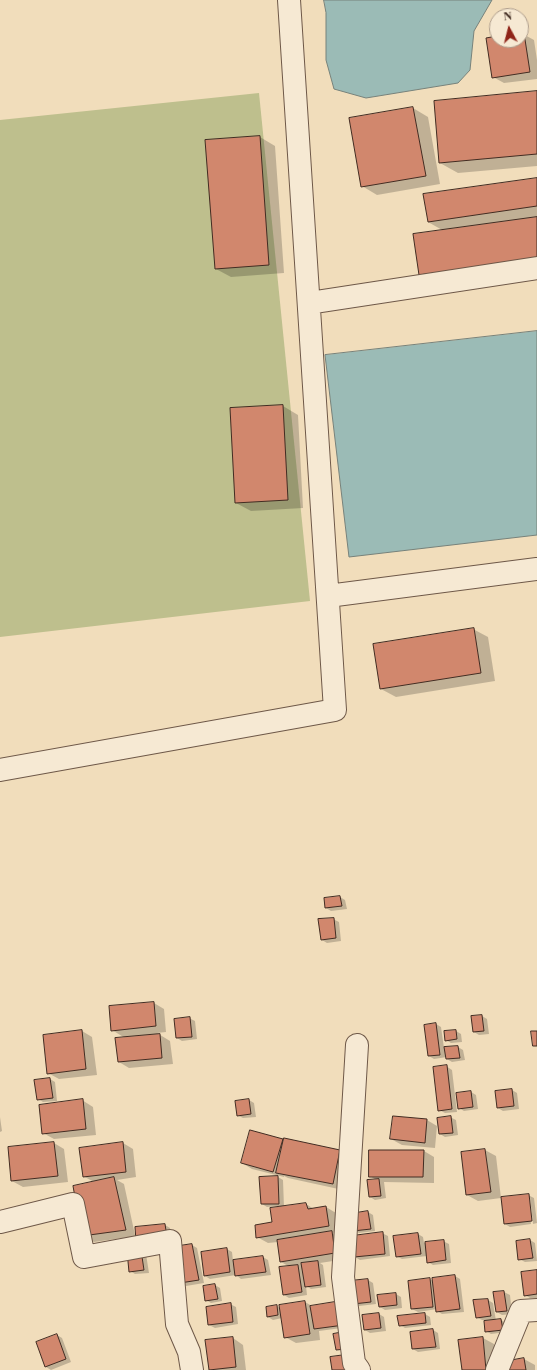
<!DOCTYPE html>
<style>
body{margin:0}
#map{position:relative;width:537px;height:1370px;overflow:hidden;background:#f1ddbb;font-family:"Libre Bodoni",serif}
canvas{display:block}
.north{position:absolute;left:489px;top:8px;width:40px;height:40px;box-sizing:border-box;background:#f6e9d3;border:1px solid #ae9d8c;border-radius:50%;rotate:353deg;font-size:11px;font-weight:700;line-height:16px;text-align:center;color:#422c22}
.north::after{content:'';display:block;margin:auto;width:14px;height:18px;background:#8f2418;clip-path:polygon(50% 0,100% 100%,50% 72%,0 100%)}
</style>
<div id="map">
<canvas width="537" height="1370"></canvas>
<div class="north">N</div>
</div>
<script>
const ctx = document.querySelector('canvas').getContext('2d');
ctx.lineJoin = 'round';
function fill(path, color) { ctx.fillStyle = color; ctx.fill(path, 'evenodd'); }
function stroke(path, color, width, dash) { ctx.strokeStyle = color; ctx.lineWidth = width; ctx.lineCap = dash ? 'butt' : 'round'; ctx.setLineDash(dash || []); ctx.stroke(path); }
const green = new Path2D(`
 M259 93 310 601 0 637V120Z`);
const water = new Path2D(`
 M324 0H492L474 31 470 70 458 83 366 98 334 89 326 60V13Z
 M537 331V535L349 557 325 355Z`);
const shadow = new Path2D(`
 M521 34H523L534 40 537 60V79L504 83 493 77 497 37V40H521Z
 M537 92V166L458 173 440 163Z
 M413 108 428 117 440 184 377 195 362 186 350 119Z
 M260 137 275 146 284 273 231 277 216 269Z
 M537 179V271L444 231 428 222Z
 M283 406 298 415 303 508 251 511 236 503Z
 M473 629 488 637 495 681 396 697 381 689Z
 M340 897 345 900 347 909 331 911 326 908 325 899Z
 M333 919 339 922 341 941 327 943 322 940Z
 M154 1003 164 1009 166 1032 157 1033 170 1041 173 1064 129 1068 119 1062 125 1038 112 1030Z
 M482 1016 487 1019 489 1034 479 1035 474 1032Z
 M189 1018 195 1021 197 1039 182 1041 177 1038Z
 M436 1024 441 1027 444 1048 458 1047 463 1050 465 1060 452 1062 447 1059V1057L434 1059 429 1056Z
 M82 1031 92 1037 97 1075 59 1079 48 1073Z
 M456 1031 461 1034 462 1042 451 1043 446 1040Z
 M446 1066 452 1070 457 1112 445 1113 439 1110Z
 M50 1079 55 1082 57 1101 43 1102 38 1099Z
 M512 1090 517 1093 519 1109 503 1111 498 1108Z
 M471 1092 476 1095 478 1109 464 1111 459 1108Z
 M82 1100 93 1107 96 1135 54 1139 43 1133Z
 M249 1100 254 1103 256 1117 243 1118 237 1115Z
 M0 1117 2 1131 0 1132Z
 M450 1117 456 1120 458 1135 445 1137 440 1134Z
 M427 1120 437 1126 435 1148 402 1145 391 1139Z
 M282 1140 340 1151 343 1190 288 1178 284 1176V1177L252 1169 242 1163Z
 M54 1143 64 1149 68 1182 23 1187 12 1181Z
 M123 1143 133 1149 136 1177 117 1180 124 1184 135 1235 165 1225 170 1228 171 1240 137 1236 94 1242 83 1236 94 1182 83 1176Z
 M485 1150 496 1156 501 1198 478 1201 467 1195 462 1153Z
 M424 1151 434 1157V1183L384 1182 386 1198 375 1200 370 1197 376 1180 370 1176Z
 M278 1177 283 1180 284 1207 306 1204 314 1209 326 1207 336 1213 339 1232 333 1233 342 1239 346 1259 320 1263 323 1265 326 1287 311 1289 306 1286 307 1295 289 1298 284 1295 290 1267 281 1262 278 1242 268 1243 257 1237 273 1223 280 1208V1206L267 1207 262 1204Z
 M528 1195 534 1198 537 1223 533 1224 530 1197H528L531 1224 510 1227 505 1224Z
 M368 1212 373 1215 375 1231 359 1233 353 1230Z
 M382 1233 388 1236 390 1256 360 1260 355 1257Z
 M418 1234 423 1237 424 1243 443 1241 449 1244 451 1263 433 1265 428 1262 427 1256 402 1259 396 1256Z
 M530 1240 535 1243 537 1261 525 1262 519 1259 517 1242Z
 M192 1245 197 1248 204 1283 186 1286 181 1283Z
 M227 1249 232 1252 233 1261 263 1257 268 1260 271 1275 241 1279 236 1275 210 1279 205 1276Z
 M128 1252 146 1254 149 1273 135 1274 130 1271Z
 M537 1271V1298H530L525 1295Z
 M455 1276 460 1279 464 1312 442 1314 437 1311V1309L418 1312 412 1309 429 1279 434 1281Z
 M368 1280 373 1283 376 1304 359 1306 354 1303Z
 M215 1285 220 1288 222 1301 211 1303 206 1300Z
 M504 1292 510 1295 512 1314 502 1315 497 1312 495 1293Z
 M396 1294 401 1297 402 1308 385 1310 380 1307Z
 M488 1300 493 1303 496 1321 501 1320 506 1323 507 1332 491 1334 486 1331 485 1320H482L476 1317 474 1301Z
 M305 1302 312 1306 349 1327 319 1331 320 1340 296 1343 285 1337 282 1318 273 1320 268 1317 277 1306 281 1309Z
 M230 1304 236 1307 238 1324 215 1328 209 1325Z
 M379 1314 384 1317 386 1331 370 1333 365 1330Z
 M425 1314 430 1317 431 1325 405 1328 400 1325Z
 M433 1330 438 1333 440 1349 418 1352 413 1349Z
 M57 1335 62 1338 71 1362 51 1370 46 1367 37 1342Z
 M233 1338 243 1345 246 1370H210L206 1341Z
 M483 1338 494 1344 496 1370H463Z
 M524 1359 535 1365V1370H505Z`);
const building = new Path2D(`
 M521 33H524L530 72 492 78 486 38 497 36V40H521Z
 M537 91V154L439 163 434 101Z
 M413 107 426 176 361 187 349 118Z
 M260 136 269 265 215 269 205 140Z
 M537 178V206L428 222 423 194Z
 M537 217V259L419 275 413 234Z
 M283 405 288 500 235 503 230 408Z
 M474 628 481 673 380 689 373 644Z
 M340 896 342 906 325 908 324 898Z
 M334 918 336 938 321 940 318 919Z
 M154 1002 156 1026 111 1031 109 1006Z
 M482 1015 484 1031 473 1032 471 1016Z
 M190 1017 192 1037 176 1038 174 1019Z
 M436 1023 440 1055 428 1056 424 1025Z
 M82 1030 86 1069 47 1074 43 1035Z
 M456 1030 457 1039 445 1041 444 1031Z
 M531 1031H537V1046H533Z
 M160 1034 162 1058 118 1062 115 1038Z
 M458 1046 460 1058 446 1059 444 1047Z
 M447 1065 452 1109 438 1111 433 1067Z
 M50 1078 53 1098 37 1100 34 1080Z
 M512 1089 514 1106 497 1108 495 1091Z
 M471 1091 473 1107 458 1109 456 1093Z
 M83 1099 86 1129 42 1134 39 1105Z
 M249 1099 251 1114 237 1116 235 1101Z
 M393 1116 427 1119 425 1143 390 1139Z
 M451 1116 453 1133 439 1134 437 1118Z
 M250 1130 283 1139 273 1172 241 1163Z
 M284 1138 340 1150 333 1184 276 1173Z
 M54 1142 58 1176 11 1181 8 1147Z
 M123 1142 126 1172 83 1177 79 1148Z
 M485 1149 491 1192 466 1195 461 1152Z
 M369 1150H424L423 1177H369Z
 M278 1176 279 1204H261L259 1177Z
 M114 1177 126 1230 82 1236 73 1186Z
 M379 1179 381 1196 369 1197 367 1180Z
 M529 1194 532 1221 504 1224 501 1197Z
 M306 1203 308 1209 326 1206 329 1226 256 1238 255 1225 272 1222 270 1208Z
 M368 1211 371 1229 353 1231 350 1214Z
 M165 1224 167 1237 136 1241 135 1227Z
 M332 1231 335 1253 280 1262 277 1240Z
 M383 1232 385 1254 354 1257 352 1236Z
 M418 1233 421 1254 396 1257 393 1236Z
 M530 1239 533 1258 518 1260 516 1241Z
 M444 1240 446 1260 427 1263 425 1242Z
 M192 1244 199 1280 180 1283 173 1247Z
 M227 1248 230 1272 204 1276 201 1252Z
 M141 1250 144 1270 129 1272 127 1251Z
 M263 1256 266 1272 235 1276 233 1260Z
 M318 1261 321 1285 305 1287 301 1263Z
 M298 1265 302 1292 283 1295 279 1267Z
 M537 1270V1294L524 1296 521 1272Z
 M455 1275 460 1309 436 1312 432 1278Z
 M430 1278 433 1307 411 1309 408 1281Z
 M368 1279 371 1302 353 1304 350 1281Z
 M215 1284 218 1299 205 1301 203 1286Z
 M504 1291 507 1311 496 1312 493 1292Z
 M396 1293 397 1305 379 1307 377 1295Z
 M488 1299 491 1316 476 1318 473 1300Z
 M305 1301 310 1334 284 1338 279 1305Z
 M341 1301 344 1325 314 1329 310 1306Z
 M231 1303 233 1322 208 1325 206 1307Z
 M277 1305 278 1315 267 1317 266 1307Z
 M379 1313 381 1328 364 1330 362 1315Z
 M425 1313 426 1323 399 1326 397 1316Z
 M501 1319 503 1330 485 1332 484 1321Z
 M433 1329 436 1347 412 1349 410 1332Z
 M344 1332 346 1349 336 1350 333 1334Z
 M57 1334 66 1359 45 1367 36 1342Z
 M233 1337 236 1367 209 1370 205 1340Z
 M483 1337 486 1370H462L458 1340Z
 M345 1355 348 1370H332L330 1357Z
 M524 1358 526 1370H504L503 1362Z`);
const street = new Path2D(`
 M309 303 537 268
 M328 596 537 569
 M0 770 335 710 289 0
 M357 1045 343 1277 354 1363 359 1370
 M0 1222 73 1204 84 1257 170 1241 177 1324 189 1352 192 1370
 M497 1370 521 1311 537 1310`);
fill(green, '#bebf8d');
fill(water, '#9bbbb6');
stroke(water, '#77827b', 1);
fill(shadow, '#0003');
fill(building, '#d1876d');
stroke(building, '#422c22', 1);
stroke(street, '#6e5848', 24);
stroke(street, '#f6e9d3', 22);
</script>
